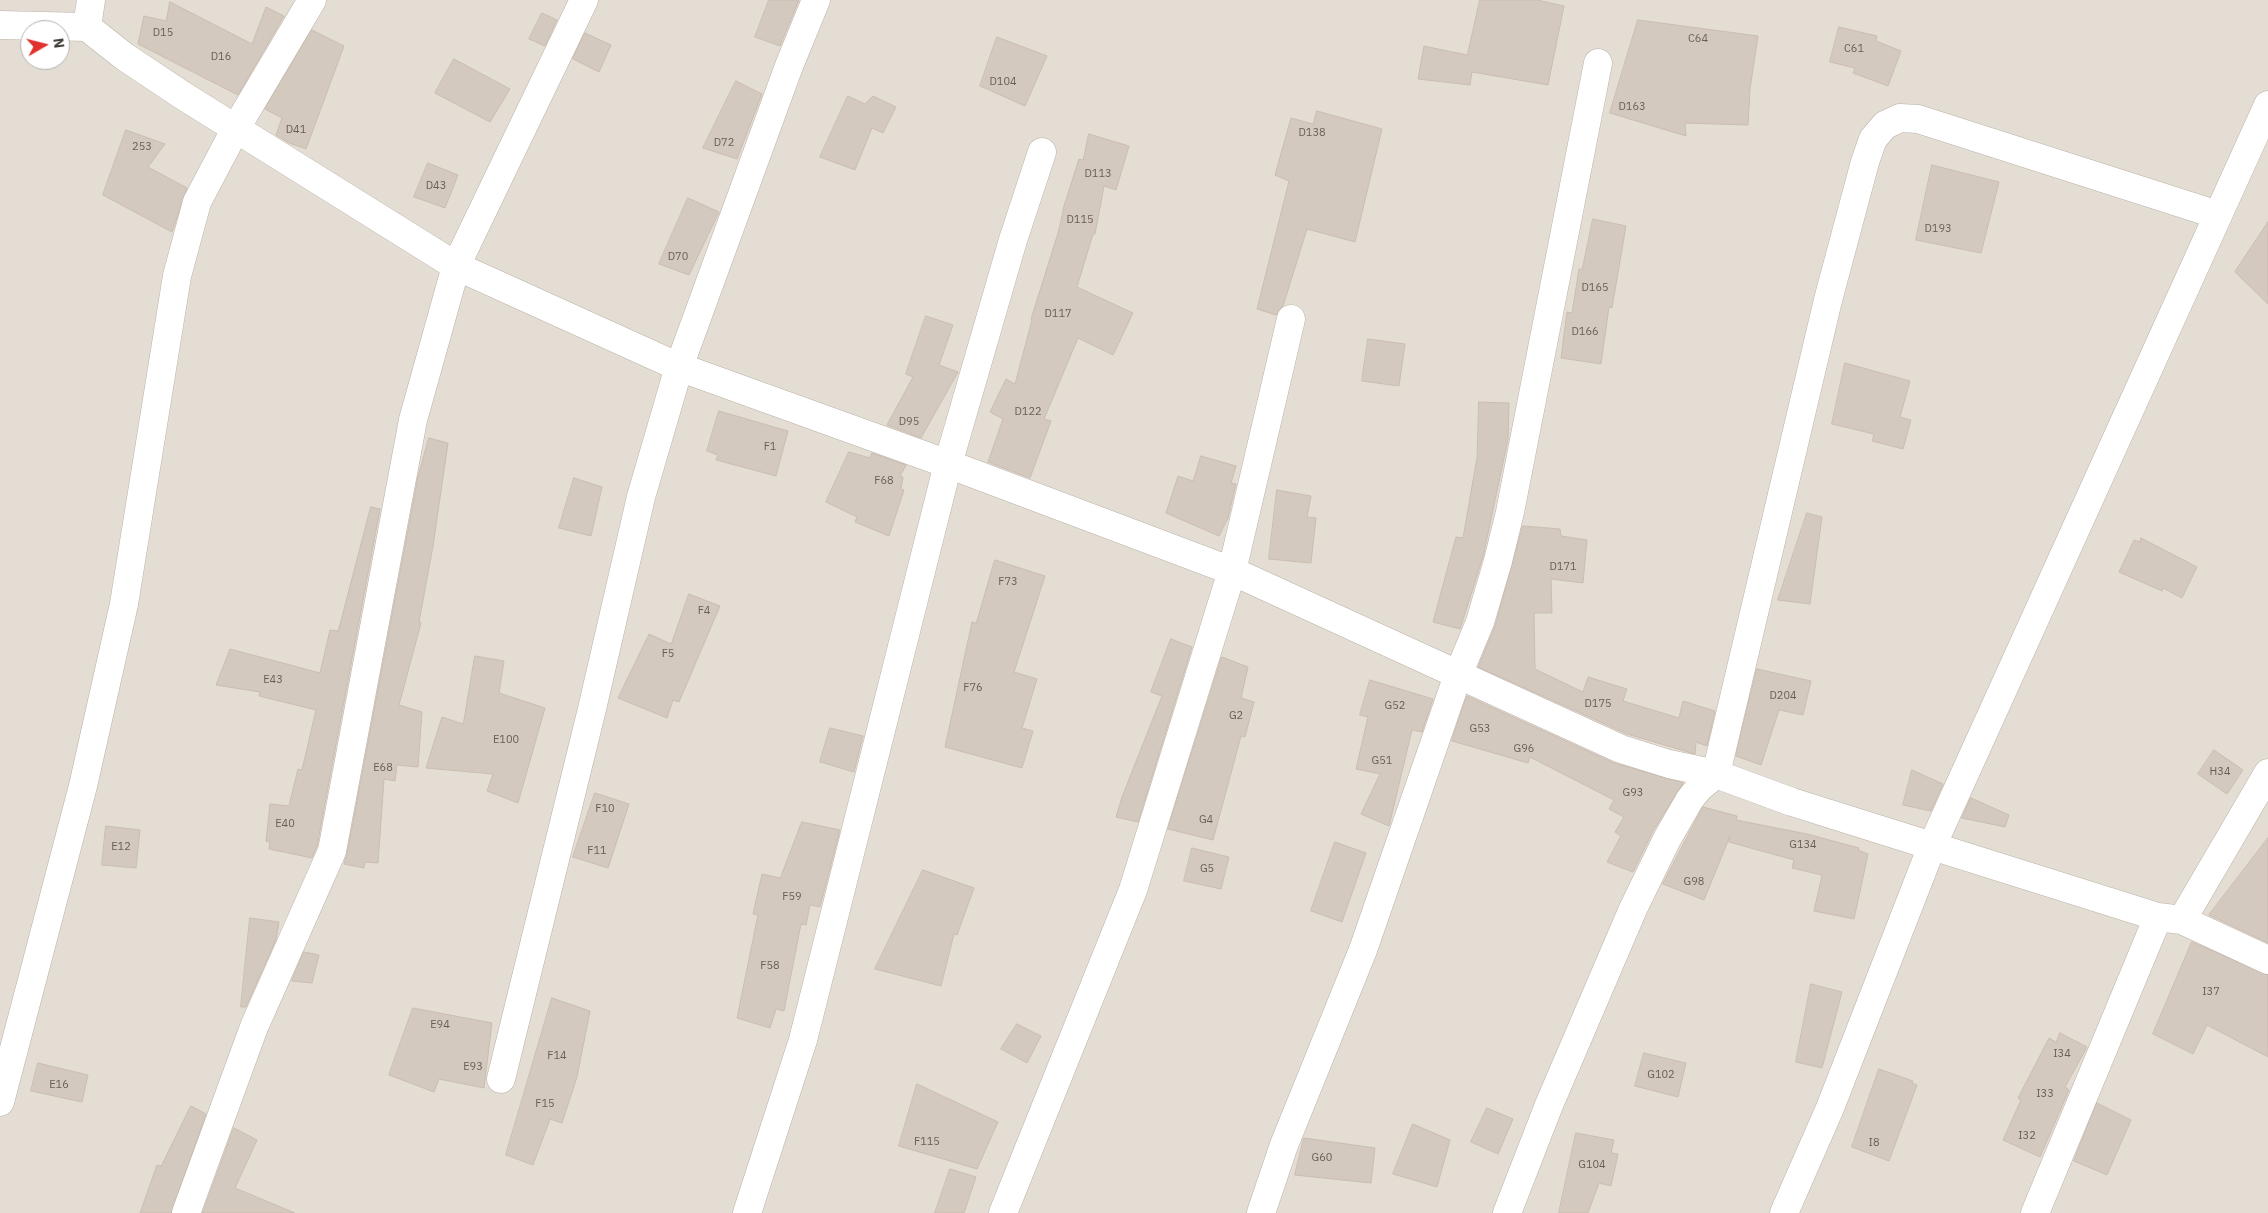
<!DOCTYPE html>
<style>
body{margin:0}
#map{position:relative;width:2268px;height:1213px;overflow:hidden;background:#f1ece6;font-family:"IBM Plex Sans",sans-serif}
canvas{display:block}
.north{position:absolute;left:20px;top:20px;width:50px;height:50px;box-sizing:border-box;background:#fff;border:1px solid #b3b1af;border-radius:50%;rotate:82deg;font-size:14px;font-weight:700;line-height:20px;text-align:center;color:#423c36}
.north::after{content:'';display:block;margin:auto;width:18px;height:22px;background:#e0312d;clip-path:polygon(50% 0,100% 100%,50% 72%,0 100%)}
</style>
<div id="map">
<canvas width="2268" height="1213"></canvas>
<div class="north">N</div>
</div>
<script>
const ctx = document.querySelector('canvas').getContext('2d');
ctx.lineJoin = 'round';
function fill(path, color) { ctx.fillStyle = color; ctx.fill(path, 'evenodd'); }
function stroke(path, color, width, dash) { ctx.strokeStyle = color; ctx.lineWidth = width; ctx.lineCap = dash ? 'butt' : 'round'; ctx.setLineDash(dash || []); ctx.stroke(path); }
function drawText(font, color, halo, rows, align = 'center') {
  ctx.font = font + ' "IBM Plex Sans",sans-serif'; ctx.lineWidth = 4.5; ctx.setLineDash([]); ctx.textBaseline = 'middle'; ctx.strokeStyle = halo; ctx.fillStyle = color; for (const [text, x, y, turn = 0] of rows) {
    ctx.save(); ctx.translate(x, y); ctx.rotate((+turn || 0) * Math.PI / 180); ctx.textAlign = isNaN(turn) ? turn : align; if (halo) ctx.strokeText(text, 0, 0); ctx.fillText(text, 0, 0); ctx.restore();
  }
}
const residential = new Path2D(`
 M0 0H2268V1213H0ZM30 30H60V60H30Z`);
const building = new Path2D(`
 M769 0H799L780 46 755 37Z
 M1480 0H1537L1564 6 1548 85 1472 72 1470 85 1418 79 1424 46 1467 55Z
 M170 2 252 44 266 7 284 16 238 95 138 44 144 16 166 21Z
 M542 13 557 20 545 46 529 39Z
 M1638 20 1758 36 1750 89 1748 125 1685 123 1686 136 1610 113Z
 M1839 27 1877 36 1876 41 1901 51 1888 86 1853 73 1855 68 1830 62Z
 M312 30 344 46 306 149 289 143 276 135 282 118 265 109Z
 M585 33 611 45 599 72 573 59Z
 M997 37 1047 56 1025 106 980 86Z
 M454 59 510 89 490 122 435 93Z
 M736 81 762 94 737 159 703 148Z
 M848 96 865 104 873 96 896 107 883 133 872 128 855 170 820 157Z
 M1317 111 1382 129 1355 242 1307 229 1283 306 1276 315 1257 309 1289 181 1275 175 1291 118 1313 124Z
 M126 130 165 144 148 167 187 188 172 232 103 195Z
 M1089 134 1129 146 1116 190 1104 186 1095 234H1093L1077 287 1133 313 1113 355 1078 338 1044 419 1051 421 1030 478 988 462 1003 419 990 412 1006 379 1015 384 1032 320 1031 319 1059 230 1064 206 1079 159 1083 160Z
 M428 163 458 175 445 208 414 197Z
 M1932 165 1999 182 1981 253 1916 240Z
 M688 198 719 212 689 275 659 264Z
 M1593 219 1626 226 1612 308 1609 307 1601 364 1561 358 1567 312 1572 313 1579 269H1582Z
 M2268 222V304L2235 272Z
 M926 316 953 325 939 365 958 372 921 438 887 425 913 377 906 374Z
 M1368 339 1405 344 1399 386 1362 381Z
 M1845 363 1910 381 1900 417 1911 420 1903 449 1872 441 1874 434 1832 424Z
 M1479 402 1509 403 1508 439 1483 557 1460 629 1433 622 1456 537 1463 538 1477 458Z
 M719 411 788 431 776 476 716 460 718 455 707 451Z
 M429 438 448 443 433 546 419 622 421 623 399 705 422 712 418 767 397 765 395 781 384 779 378 863 365 862 364 868 344 864 347 854 418 477Z
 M849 452 870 458 872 453 906 465 900 476 903 477 901 489 904 490 889 536 855 522 857 517 826 502Z
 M1201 456 1236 466 1231 483 1236 484 1228 518 1219 536 1166 513 1178 476 1193 481Z
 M574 478 602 487 591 536 559 528Z
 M1277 490 1311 496 1307 517 1316 518 1311 563 1269 559Z
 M371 507 380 509 317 846 312 858 269 849 270 842 266 841 270 804 289 806 298 769 302 770 316 710 259 696 260 692 216 685 230 649 320 673 330 630 338 631Z
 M1807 513 1822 517 1810 604 1778 600Z
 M1523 526 1560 529 1561 536 1587 540 1583 583 1551 579 1552 613H1534L1535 669 1583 692 1588 677 1627 689 1623 701 1679 718 1683 701 1715 711 1707 746 1696 742 1695 754 1627 734 1478 667 1495 626Z
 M2141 538 2197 567 2182 598 2163 588 2162 591 2119 572 2134 540 2140 542Z
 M995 560 1045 576 1014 672 1037 679 1022 728 1033 731 1022 768 945 747 972 622 976 623Z
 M689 594 720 606 679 702 673 700 667 718 618 698 649 634 671 644Z
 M1171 639 1192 647 1138 822 1116 817 1122 797 1162 696 1151 692Z
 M475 656 504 661 499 693 545 708 518 803 487 791 493 774 426 768 442 717 463 724Z
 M1222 657 1248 667 1241 698 1254 702 1245 737 1241 736 1213 840 1168 829Z
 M1757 669 1811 681 1803 715 1779 710 1761 765 1736 756Z
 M1370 680 1433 699 1422 732 1412 730 1389 826 1361 814 1380 774 1356 769 1368 717 1360 715Z
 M1467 696 1614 763 1683 783 1653 831 1633 872 1607 862 1621 836 1615 832 1624 817 1609 809 1614 800 1530 757 1528 763 1452 741Z
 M830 728 863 736 854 772 820 762Z
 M2214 750 2243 770 2227 794 2198 774Z
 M1912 770 1943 784 1931 811 1903 805Z
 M595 793 629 804 608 868 573 857Z
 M1971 798 2009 815 2005 827 1962 818Z
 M1703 807 1737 816 1736 820 1807 834 1859 848 1858 850 1868 854 1854 919 1814 911 1822 875 1792 868 1794 860 1729 842 1730 836 1704 900 1663 884Z
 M802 822 840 830 820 907 810 905 806 925 801 924 784 1011 776 1009 770 1028 737 1018 758 915 753 914 762 874 780 878Z
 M106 826 140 830 136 868 102 865Z
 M2268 838V943L2209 915Z
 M1335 842 1366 853 1342 922 1311 911Z
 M1192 848 1229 857 1221 889 1184 881Z
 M923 870 974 888 957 935 954 934 941 986 875 969Z
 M250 918 279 922 276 940 246 1007H241Z
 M2192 942 2268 975V1057L2207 1025 2193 1054 2153 1034Z
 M304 952 319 955 312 983 292 981Z
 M1811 984 1842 992 1822 1068 1796 1062Z
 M552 998 590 1011 577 1077 562 1123 550 1119 533 1165 506 1155Z
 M413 1008 492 1023 484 1088 439 1079 434 1092 389 1075Z
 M1017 1024 1041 1036 1027 1063 1001 1049Z
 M2060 1033 2087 1047 2065 1087 2069 1090 2040 1157 2003 1140 2021 1100 2018 1098 2049 1038 2056 1042Z
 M1644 1053 1686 1063 1678 1097 1635 1086Z
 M38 1063 88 1075 82 1102 31 1091Z
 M1879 1069 1913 1081 1912 1083 1917 1085 1889 1161 1852 1147Z
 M917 1084 998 1122 977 1169 899 1146Z
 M2097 1103 2131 1120 2107 1175 2074 1161Z
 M191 1106 206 1114 171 1213H140L157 1165 161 1166Z
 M1487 1108 1513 1119 1498 1154 1471 1142Z
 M1413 1124 1450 1140 1437 1187 1393 1174Z
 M234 1128 257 1140 235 1188 295 1213H203Z
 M1576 1133 1614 1140 1611 1153 1618 1154 1611 1186 1599 1183 1588 1213H1559Z
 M1304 1138 1375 1148 1371 1183 1295 1175Z
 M950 1169 976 1177 964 1213H935Z`);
const minor = new Path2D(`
 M91 0 87 27 125 57 182 95 456 266 679 367 948 464 1232 571 1621 749 1669 764 1716 774 1792 802 2158 917 2182 920 2268 960
 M0 25 87 27
 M2182 920 2268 773
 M501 1079 592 709 641 497 679 367 789 66 816 0
 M0 1102 83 786 124 604 177 276 197 202 236 128 312 0
 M186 1213 254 1027 332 851 413 420 456 266 584 0
 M747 1213 803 1040 948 464 1013 240 1042 152
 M1003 1213 1133 890 1232 571 1291 319
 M1261 1213 1284 1145 1363 950 1458 675 1480 622 1498 561 1510 512 1598 63
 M1507 1213 1549 1105 1633 909 1667 839 1690 799 1699 788 1716 774 1828 300 1865 162 1873 139 1885 125 1900 118 1918 119 2218 215
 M1784 1213 1830 1108 1932 846 2268 105
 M2035 1213 2158 917`);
const numberNames = [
 ["D15",163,33],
 ["C64",1698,39],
 ["C61",1854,49],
 ["D16",221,57],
 ["D104",1003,82],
 ["D163",1632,107],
 ["D41",296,130],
 ["D138",1312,133],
 ["D72",724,143],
 ["253",142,147],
 ["D113",1098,174],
 ["D43",436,186],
 ["D115",1080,220],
 ["D193",1938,229],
 ["D70",678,257],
 ["D165",1595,288],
 ["D117",1058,314],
 ["D166",1585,332],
 ["D122",1028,412],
 ["D95",909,422],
 ["F1",770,447],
 ["F68",884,481],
 ["D171",1563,567],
 ["F73",1008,582],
 ["F4",704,611],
 ["F5",668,654],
 ["E43",273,680],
 ["F76",973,688],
 ["D204",1783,696],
 ["D175",1598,704],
 ["G52",1395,706],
 ["G2",1236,716],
 ["G53",1480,729],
 ["E100",506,740],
 ["G96",1524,749],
 ["G51",1382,761],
 ["E68",383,768],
 ["H34",2220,772],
 ["G93",1633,793],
 ["F10",605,809],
 ["G4",1206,820],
 ["E40",285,824],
 ["G134",1803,845],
 ["E12",121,847],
 ["F11",597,851],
 ["G5",1207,869],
 ["G98",1694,882],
 ["F59",792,897],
 ["F58",770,966],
 ["I37",2211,992],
 ["E94",440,1025],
 ["I34",2062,1054],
 ["F14",557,1056],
 ["E93",473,1067],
 ["G102",1661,1075],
 ["E16",59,1085],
 ["I33",2045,1094],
 ["F15",545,1104],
 ["I32",2027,1136],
 ["F115",927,1142],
 ["I8",1874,1143],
 ["G60",1322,1158],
 ["G104",1592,1165]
];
fill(residential, '#e4ddd4');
fill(building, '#d4c9bf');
stroke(building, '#cbbdb1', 1);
stroke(minor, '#bbb2a9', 29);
stroke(minor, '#fff', 28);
drawText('11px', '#665f58', null, numberNames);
</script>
